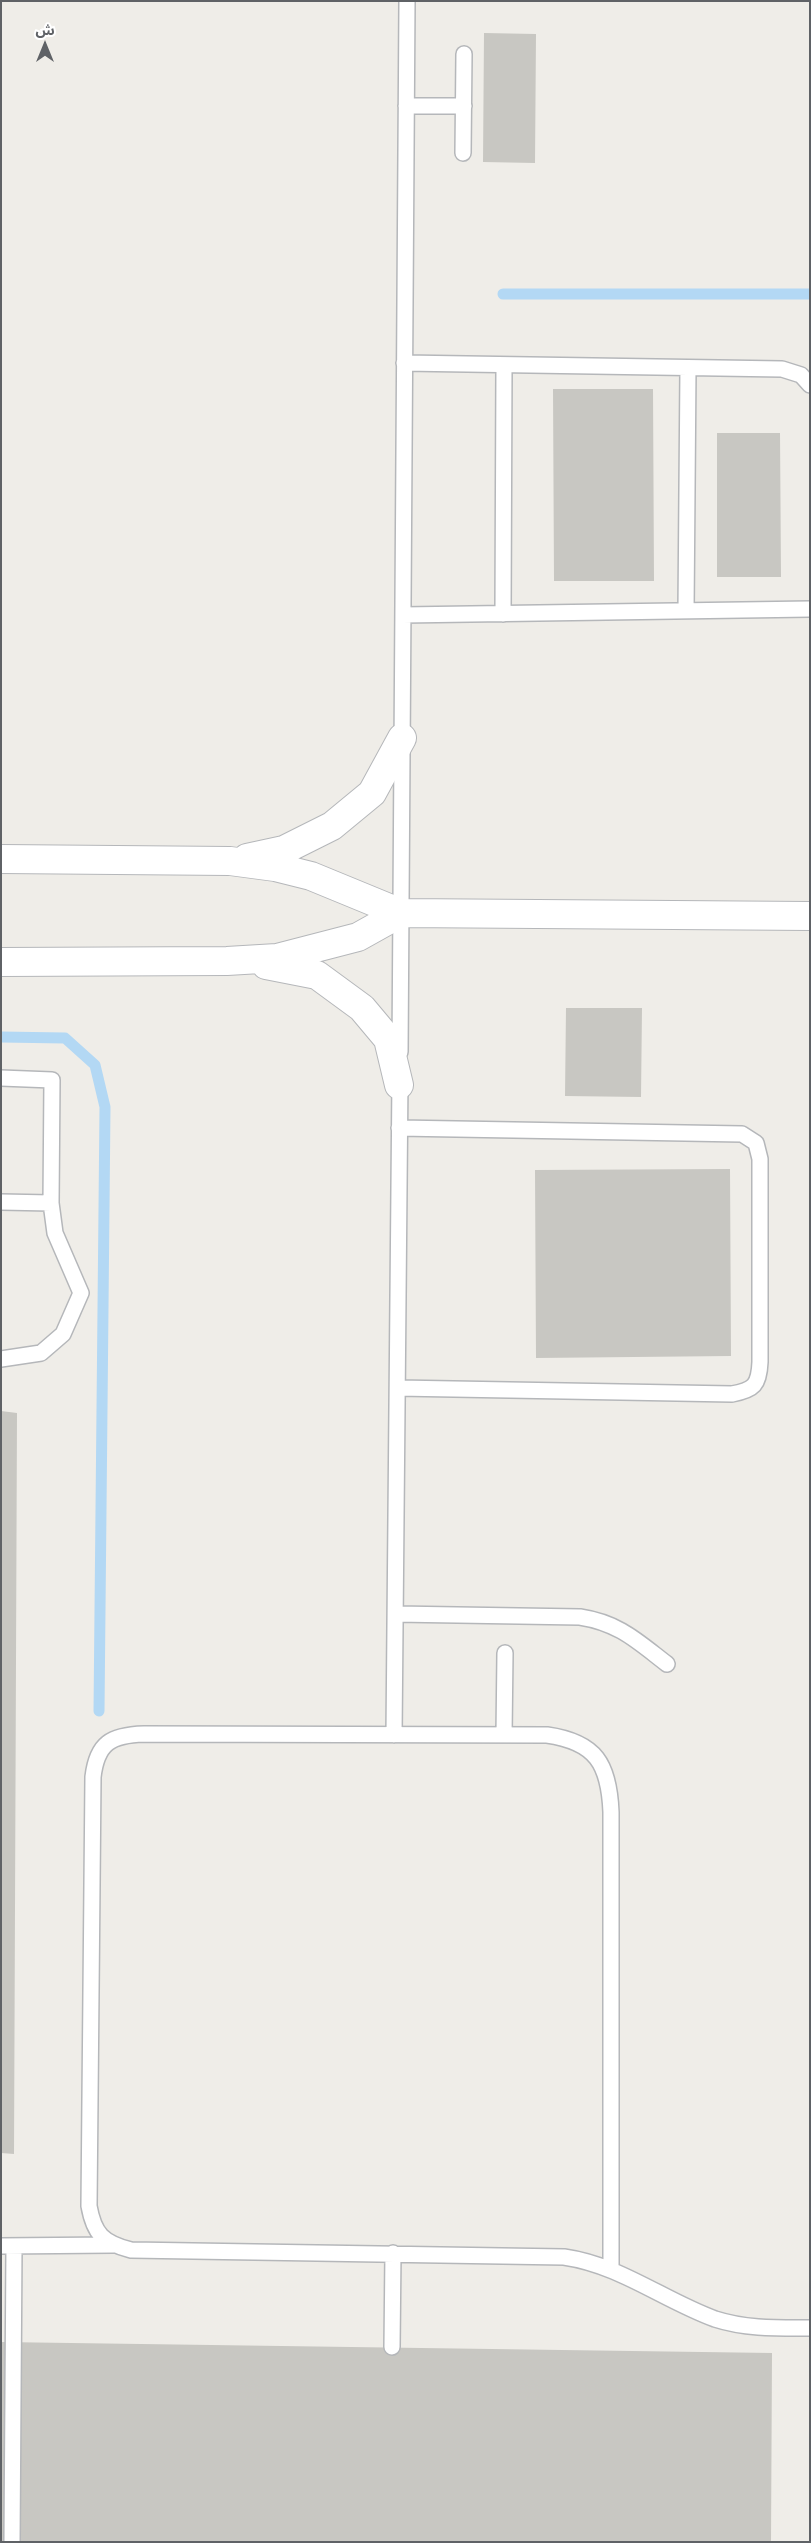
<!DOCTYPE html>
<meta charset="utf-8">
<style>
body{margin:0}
#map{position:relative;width:811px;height:2543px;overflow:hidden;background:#efede8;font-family:Quicksand,"Noto Sans Arabic",sans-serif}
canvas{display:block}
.frame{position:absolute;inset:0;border:2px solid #5f6266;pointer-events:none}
.north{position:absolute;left:20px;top:20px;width:50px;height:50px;-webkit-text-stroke:4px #fff;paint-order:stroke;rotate:0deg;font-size:14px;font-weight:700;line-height:20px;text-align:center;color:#5f6266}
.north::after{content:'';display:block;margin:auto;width:18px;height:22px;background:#5f6266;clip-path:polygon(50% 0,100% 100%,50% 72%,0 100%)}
</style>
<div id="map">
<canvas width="811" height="2543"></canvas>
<div class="frame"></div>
<div class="north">ش</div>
</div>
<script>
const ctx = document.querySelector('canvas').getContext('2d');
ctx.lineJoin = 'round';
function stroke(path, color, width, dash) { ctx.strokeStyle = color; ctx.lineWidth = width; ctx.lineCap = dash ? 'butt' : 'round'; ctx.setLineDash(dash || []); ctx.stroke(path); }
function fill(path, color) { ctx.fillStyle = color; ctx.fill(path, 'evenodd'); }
const stream = new Path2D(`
 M503 294H810
 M1 1037 65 1038 95 1065 105 1107 99 1711`);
const building = new Path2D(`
 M484 33 536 34 535 163 483 162Z
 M553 389H653L654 581H554Z
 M717 433H780L781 577H717Z
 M566 1008H642L641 1097 565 1096Z
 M730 1169 731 1356 536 1358 535 1170Z
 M1 1411 17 1413 14 2154 1 2153Z
 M1 2342 772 2353 771 2542H1Z`);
const service = new Path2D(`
 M406 106H464
 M463 153 464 54
 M404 363 782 369 801 375 810 385
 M686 611 688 368
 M503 614 504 365
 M403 615 810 609
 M400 1052 407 1
 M1 1078 52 1080 51 1203 55 1233 81 1293 63 1334 41 1353 1 1359
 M1 1202 51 1203
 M398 1388 732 1394C754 1390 759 1385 760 1362V1159L756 1143 742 1134 399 1128
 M396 1614 580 1617C619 1623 637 1641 667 1664
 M394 1735 400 1078
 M504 1735 505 1653
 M1 2246 113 2245
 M611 2269V1812C609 1764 596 1742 547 1735L144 1734C111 1735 97 1743 93 1777L89 2206C94 2234 103 2243 131 2250L564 2257C620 2265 663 2300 715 2319 746 2329 778 2328 810 2328
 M392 2347 393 2253
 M12 2542 14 2246`);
const tertiary = new Path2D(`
 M247 858 284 850 332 826 372 793 402 738
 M1 859 230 861 275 867 311 876 401 913 810 916
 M1 962 227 961 277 958 358 937 401 913
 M266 965 317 975 362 1008 388 1039 399 1085`);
stroke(stream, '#b3d8f4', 11);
fill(building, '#c8c7c2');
stroke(service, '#b5b7ba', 18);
stroke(tertiary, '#b5b7ba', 30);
stroke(service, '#fff', 15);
stroke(tertiary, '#fff', 28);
</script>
